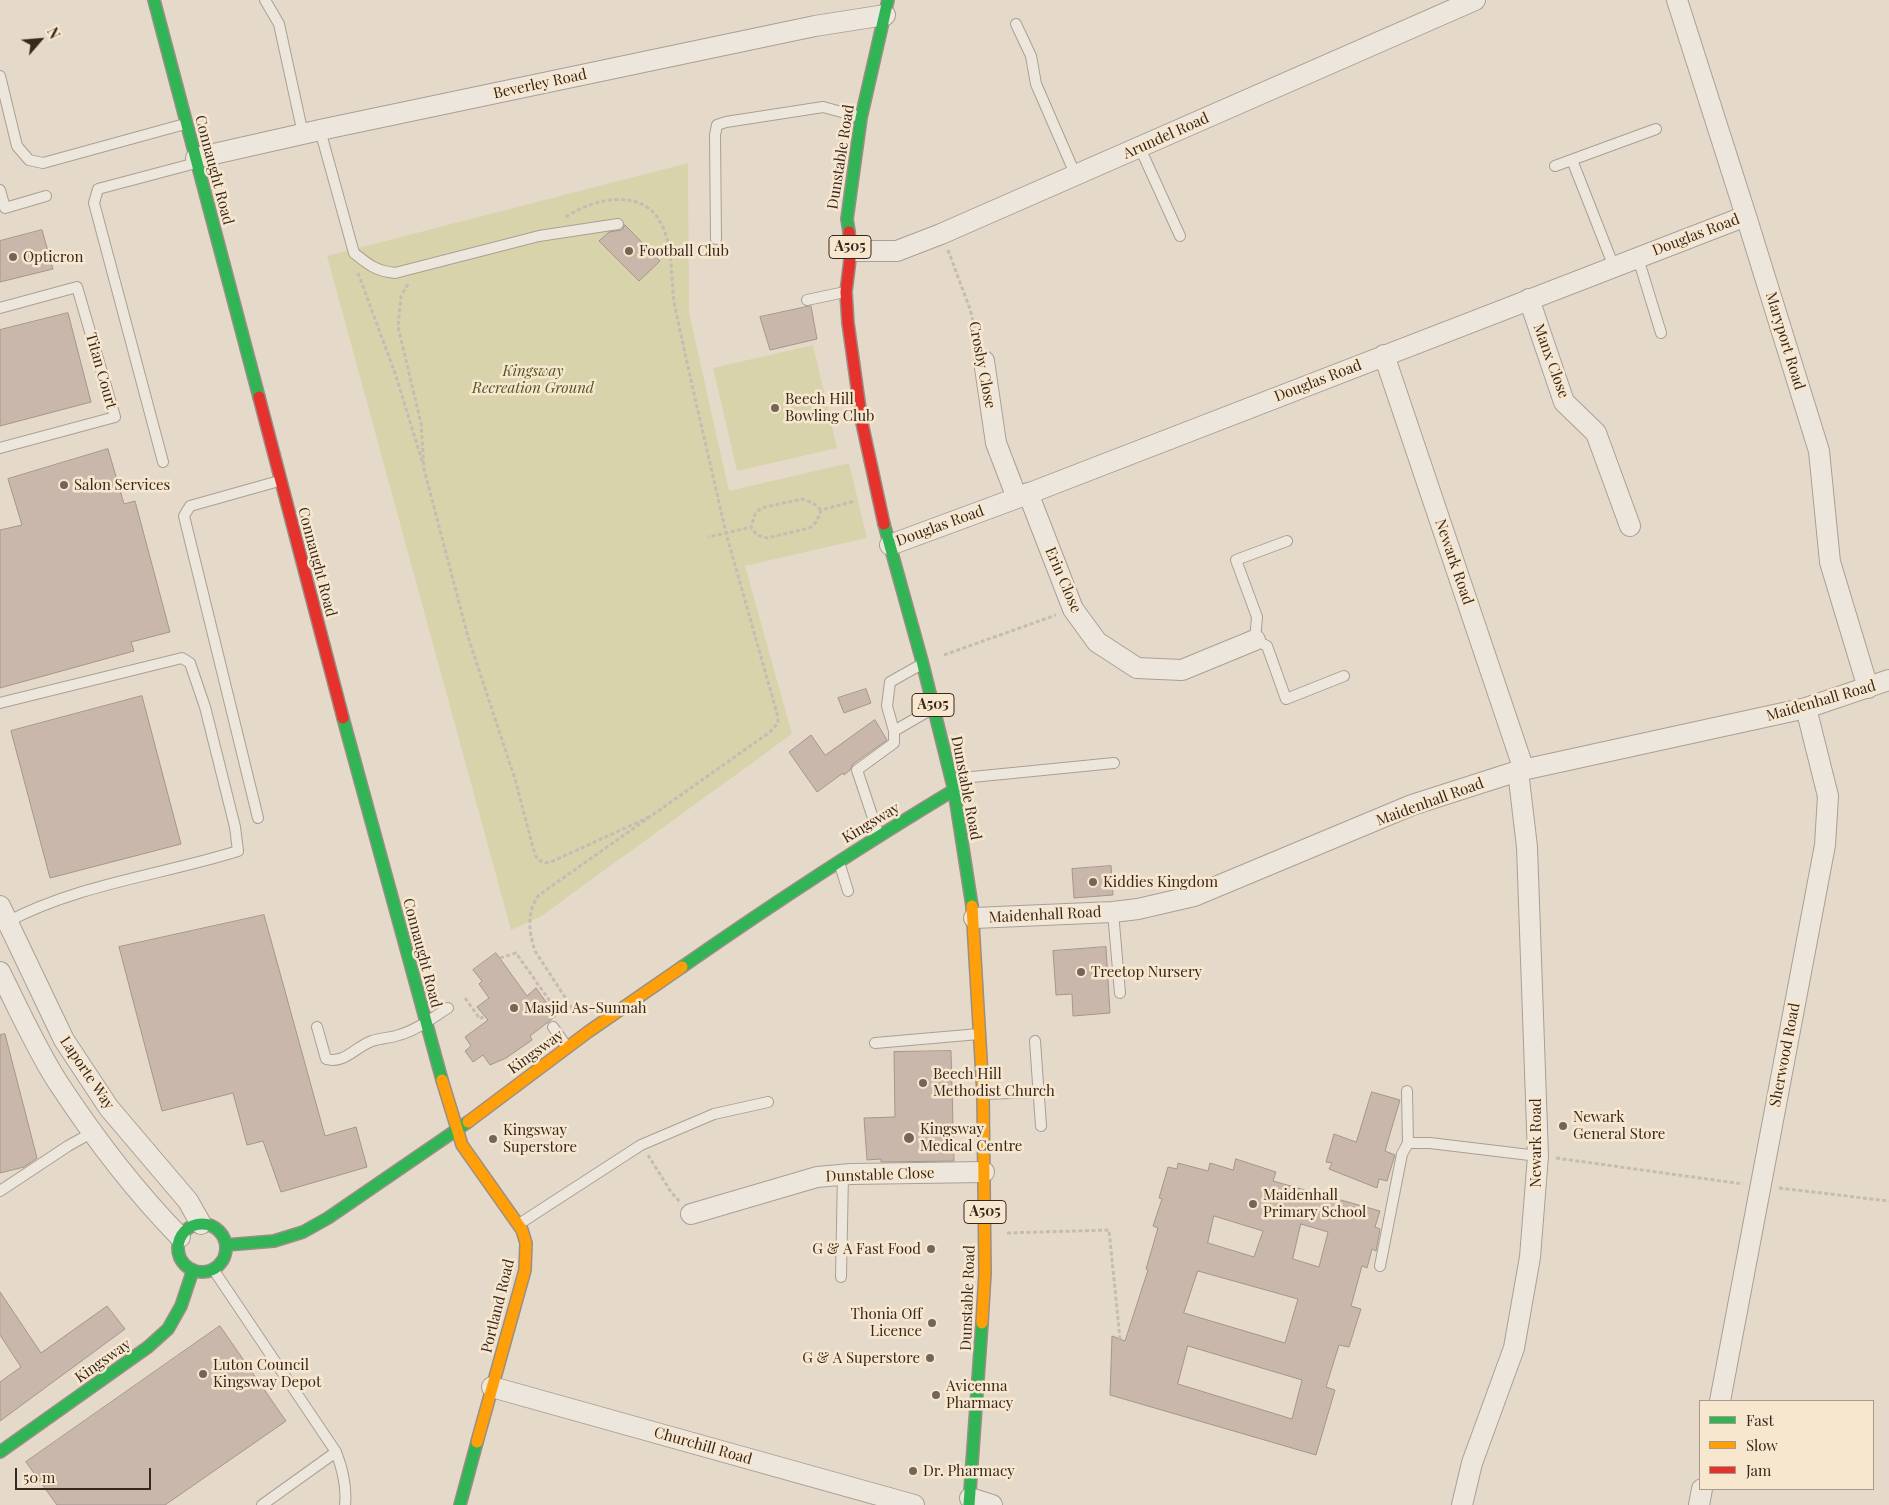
<!DOCTYPE html>
<style>
body{margin:0}
#map{position:relative;width:1889px;height:1505px;overflow:hidden;background:#e5daca;font-family:"Playfair Display",serif}
canvas{display:block}
.legend{position:absolute;left:1699px;top:1400px;width:175px;height:90px;box-sizing:border-box;background:#f7e7cf;border:1px solid #ab9a87;margin:0;padding:6px 9px;list-style:none;font-size:15px;color:#39261c}
.legend li{display:flex;align-items:center;gap:10px;height:25px}
.legend b{width:25px;border:1px solid #ab9a87}
.north{position:absolute;left:15px;top:15px;width:50px;height:50px;-webkit-text-stroke:4px #f7e7cf;paint-order:stroke;rotate:63deg;font-size:14px;font-weight:700;line-height:20px;text-align:center;color:#39261c}
.north::after{content:'';display:block;margin:auto;width:18px;height:22px;background:#39261c;clip-path:polygon(50% 0,100% 100%,50% 72%,0 100%)}
.scale{position:absolute;left:15px;top:1468px;width:136px;height:22px;box-sizing:border-box;border:2px solid #39261c;border-top:0;padding-left:6px;font-size:15px;line-height:18px;white-space:nowrap;color:#39261c;-webkit-text-stroke:4px #f7e7cf;paint-order:stroke}
</style>
<div id="map">
<canvas width="1889" height="1505"></canvas>
<ul class="legend">
<li><b style="height:6px;background:#30b455"></b>Fast</li>
<li><b style="height:6px;background:#ff9f0a"></b>Slow</li>
<li><b style="height:6px;background:#e5322d"></b>Jam</li>
</ul>
<div class="north">N</div>
<div class="scale">50 m</div>
</div>
<script>
const ctx = document.querySelector('canvas').getContext('2d');
ctx.lineJoin = 'round';
function fill(path, color) { ctx.fillStyle = color; ctx.fill(path, 'evenodd'); }
function stroke(path, color, width, dash) { ctx.strokeStyle = color; ctx.lineWidth = width; ctx.lineCap = dash ? 'butt' : 'round'; ctx.setLineDash(dash || []); ctx.stroke(path); }
function drawText(font, color, halo, rows, align = 'center') {
  ctx.font = font + ' "Playfair Display",serif'; ctx.lineWidth = 5; ctx.setLineDash([]); ctx.textBaseline = 'middle'; ctx.strokeStyle = halo; ctx.fillStyle = color; for (const [text, x, y, turn = 0] of rows) {
    ctx.save(); ctx.translate(x, y); ctx.rotate((+turn || 0) * Math.PI / 180); ctx.textAlign = isNaN(turn) ? turn : align; if (halo) ctx.strokeText(text, 0, 0); ctx.fillText(text, 0, 0); ctx.restore();
  }
}
const green = new Path2D(`
 M688 163 689 312 729 491 849 463 867 538 745 566 792 734 540 917 511 930 327 256Z
 M813 345 837 448 737 471 713 368Z`);
const building = new Path2D(`
 M625 225 660 261 639 281 599 241 609 232 622 230Z
 M42 230 53 269 0 282V241Z
 M811 306 817 339 770 350 760 317Z
 M68 313 91 402 0 426V330Z
 M108 449 124 504 135 501 170 632 131 642 134 651 0 688V530L22 525 8 479Z
 M866 689 871 703 844 713 838 698Z
 M142 696 181 844 50 878 11 731Z
 M875 720 887 740 853 764 850 770 844 775 843 773 817 792 789 752 811 735 825 755Z
 M1111 866 1113 895 1074 898 1072 869Z
 M264 915 325 1136 356 1127 367 1167 281 1192 263 1141 247 1145 233 1093 162 1111 119 947Z
 M1106 947 1110 1013 1073 1016 1072 994 1056 995 1053 951Z
 M496 953 527 996 536 988 556 1016 530 1036 532 1040 506 1058 490 1065 483 1055 473 1062 465 1051 471 1046 465 1037 488 1020 477 1007 489 998 479 984 482 981 473 970Z
 M5 1034 37 1158 24 1167 0 1173V1035Z
 M951 1051 954 1161 881 1162V1159L867 1160 864 1118 895 1117 894 1052Z
 M1372 1092 1400 1100 1385 1151 1395 1155 1394 1158 1387 1181 1379 1179 1377 1188 1329 1169 1332 1163 1326 1162 1334 1134 1356 1142Z
 M1236 1159 1276 1172 1273 1181 1380 1211 1375 1227 1380 1229 1376 1251 1372 1249 1367 1268 1362 1266 1351 1306 1361 1309 1349 1347 1339 1345 1326 1387 1335 1390 1316 1455 1110 1395 1112 1336 1125 1341 1148 1270 1146 1269 1158 1228 1153 1226 1162 1199 1159 1198 1168 1167 1177 1169 1178 1163 1208 1171 1210 1163 1233 1170ZM1214 1216 1263 1231 1254 1257 1208 1243ZM1301 1224 1328 1232 1319 1267 1293 1259ZM1198 1271 1298 1299 1285 1343 1184 1313ZM1188 1346 1302 1380 1292 1419 1178 1384Z
 M0 1292 41 1353 107 1306 125 1329 0 1421V1382L21 1367 0 1335Z
 M220 1326 286 1421 165 1505H57L26 1462Z`);
const path = new Path2D(`
 M566 217C589 201 631 189 654 213 661 221 666 233 668 243 673 264 671 286 675 307 691 383 709 458 726 533L708 537
 M948 250 970 309 979 344
 M358 273 395 373 423 464
 M408 284 401 296 398 327 421 423 424 469 468 637 515 779 535 855C539 861 543 864 551 862L649 817
 M821 510 813 503 802 499 761 508 755 514 751 527 757 535 767 538 809 528C817 524 818 518 821 510L855 501
 M944 655 1056 615
 M500 958 516 953 559 1014
 M465 998 480 1019 484 1016
 M576 1014 535 951C529 933 526 911 539 895L770 732 778 723V717L726 533 751 527
 M648 1155 671 1192 680 1202
 M1556 1158 1743 1184
 M1779 1188 1889 1201
 M1007 1233 1109 1230 1120 1339`);
const lane = new Path2D(`
 M265 0 279 24 303 134
 M1016 24 1031 56 1036 84 1076 176
 M0 76 17 146 29 160 43 163 185 124
 M320 130 354 253C369 265 376 271 395 273L539 236 618 224
 M1140 148 1180 236
 M1572 160 1614 267
 M1555 166 1656 129
 M0 190 5 208 46 196
 M716 239 715 135 717 125 726 122 823 107 860 117
 M1638 258 1661 333
 M807 300 845 292
 M0 308 77 287 115 417 0 448
 M163 462 94 203 98 189 196 163
 M1287 541 1236 560 1257 617 1255 640 1267 646 1286 699 1344 676
 M0 703 182 658 190 663 205 707 235 827 238 851C161 875 79 884 7 922
 M894 731 887 706 890 682 922 664
 M952 779 1114 763
 M258 818 184 516 190 506 279 481
 M878 833 857 770 894 743V731L932 709
 M839 862 848 891
 M1113 912 1120 993
 M317 1027 326 1059C345 1064 355 1047 372 1041 381 1038 391 1038 399 1035 417 1030 432 1018 448 1008
 M553 1027 567 1047
 M1035 1041 1041 1126
 M875 1043 979 1034
 M1407 1091 1408 1143
 M984 1094 1038 1092
 M0 1191 68 1146 93 1132
 M519 1224 641 1145 714 1114 768 1102
 M1380 1266 1402 1154 1408 1143H1430L1538 1156
 M213 1269 336 1452 262 1505
 M841 1277 843 1174
 M336 1452C343 1470 347 1486 345 1505`);
const street = new Path2D(`
 M1677 0 1746 216 1819 451 1830 562 1868 688
 M196 158 320 130 815 26 885 15
 M851 251H897L941 234 1475 0
 M1529 299 1564 402 1596 433 1630 526
 M1384 355 1524 770
 M984 361 996 443 1017 498
 M1028 493 1073 609 1097 642 1137 668 1182 670 1255 640
 M890 545 1017 498 1746 216
 M0 906 64 1040 109 1108 188 1201 201 1224
 M974 918 1113 912 1138 909 1194 896 1412 805 1518 771 1806 708 1889 680
 M0 972C18 1008 35 1046 57 1081 93 1136 134 1190 180 1237
 M691 1214 817 1177 851 1174 984 1172
 M492 1387 914 1505
 M1720 1401 1825 845 1828 796 1806 708
 M970 1498 992 1505
 M1462 1505 1472 1463 1514 1348 1530 1257 1538 1156 1527 847 1518 771
 M1699 1505 1702 1489`);
const fast = new Path2D(`
 M154 0 259 397
 M849 232 847 219 861 118 888 0
 M884 524 922 661 954 790 972 906
 M343 718 442 1080
 M682 967C771 905 861 846 954 790
 M178 1248a24 24 0 1 1 48 0a24 24 0 1 1-48 0Z
 M226 1245 274 1241 303 1232 328 1218 468 1122
 M0 1452 148 1347 168 1329 181 1306 193 1270
 M460 1505 477 1442
 M969 1505 982 1323`);
const slow = new Path2D(`
 M972 906 983 1094 985 1273 982 1323
 M442 1080 462 1145 522 1230 526 1243 525 1270 477 1442
 M468 1122 588 1032 682 967`);
const jam = new Path2D(`
 M849 232 851 251 846 292 848 323 862 423 884 524
 M259 397 343 718`);
const markers = [
 [629,251,5,"#756559"],
 [13,257,5,"#756559"],
 [775,408,5,"#756559"],
 [64,485,5,"#756559"],
 [1093,882,5,"#756559"],
 [1081,972,5,"#756559"],
 [514,1008,5,"#756559"],
 [923,1083,5,"#756559"],
 [1563,1126,5,"#756559"],
 [909,1138,6,"#756559"],
 [493,1139,5,"#756559"],
 [1253,1204,5,"#756559"],
 [931,1249,5,"#756559"],
 [932,1323,5,"#756559"],
 [930,1358,5,"#756559"],
 [203,1374,5,"#756559"],
 [936,1395,5,"#756559"],
 [913,1471,5,"#756559"]
];
const shields = [
 [850,247,42],
 [933,705,42],
 [985,1212,42]
];
const shieldNames = [
 ["A505",850,247],
 ["A505",933,705],
 ["A505",985,1212]
];
const streetNames = [
 ["Beverley Road",540,84,-12],
 ["Arundel Road",1166,136,-24],
 ["Dunstable Road",841,157,-81],
 ["Connaught Road",214,170,75],
 ["Douglas Road",1696,235,-21],
 ["Maryport Road",1785,341,73],
 ["Manx Close",1551,361,70],
 ["Crosby Close",982,365,79],
 ["Titan Court",101,371,74],
 ["Douglas Road",1318,381,-21],
 ["Douglas Road",940,526,-20],
 ["Connaught Road",317,562,75],
 ["Newark Road",1454,562,71],
 ["Erin Close",1063,580,67],
 ["Maidenhall Road",1821,701,-16],
 ["Dunstable Road",966,788,79],
 ["Maidenhall Road",1430,802,-20],
 ["Kingsway",871,823,-31],
 ["Maidenhall Road",1045,915,-3],
 ["Connaught Road",422,953,75],
 ["Kingsway",536,1052,-36],
 ["Sherwood Road",1785,1055,-79],
 ["Laporte Way",87,1073,56],
 ["Newark Road",1536,1143,-90],
 ["Dunstable Close",880,1175,-2],
 ["Dunstable Road",968,1298,-88],
 ["Portland Road",498,1306,-76],
 ["Kingsway",103,1361,-35],
 ["Churchill Road",703,1446,16]
];
const poiNames = [
 ["Football Club",639,251],
 ["Opticron",23,257],
 ["Beech Hill",785,399],
 ["Bowling Club",785,416],
 ["Salon Services",74,485],
 ["Kiddies Kingdom",1103,882],
 ["Treetop Nursery",1091,972],
 ["Masjid As-Sunnah",524,1008],
 ["Beech Hill",933,1074],
 ["Methodist Church",933,1091],
 ["Newark",1573,1117],
 ["General Store",1573,1134],
 ["Kingsway",920,1129],
 ["Medical Centre",920,1146],
 ["Kingsway",503,1130],
 ["Superstore",503,1147],
 ["Maidenhall",1263,1195],
 ["Primary School",1263,1212],
 ["G & A Fast Food",921,1249,"right"],
 ["Thonia Off",922,1314,"right"],
 ["Licence",922,1331,"right"],
 ["G & A Superstore",920,1358,"right"],
 ["Luton Council",213,1365],
 ["Kingsway Depot",213,1382],
 ["Avicenna",946,1386],
 ["Pharmacy",946,1403],
 ["Dr. Pharmacy",923,1471]
];
const parkNames = [
 ["Kingsway",533,371],
 ["Recreation Ground",533,388]
];
fill(green, '#d9d3ac');
fill(building, '#c9b7ab');
stroke(building, '#a5958a', 1);
stroke(lane, '#aa9f94', 12);
stroke(street, '#aa9f94', 22);
stroke(fast, '#9a8f84', 14);
stroke(slow, '#9a8f84', 14);
stroke(jam, '#9a8f84', 14);
stroke(path, '#c5bcb4', 3, [4, 2.5]);
stroke(lane, '#ede6dd', 10);
stroke(street, '#ede6dd', 20);
stroke(fast, '#30b455', 11);
stroke(slow, '#ff9f0a', 11);
stroke(jam, '#e5322d', 11);
for (const [x, y, r, color] of markers) { const dot = new Path2D(); dot.arc(x, y, r, 0, 2 * Math.PI); ctx.fillStyle = color; ctx.fill(dot); stroke(dot, '#f7e7cf', 2); }
for (const [x, y, w] of shields) { const box = new Path2D(); box.roundRect(x - w / 2, y - 11.5, w, 23, 4); ctx.fillStyle = '#f7e7cf'; ctx.fill(box); stroke(box, '#39261c', 1); }
drawText('bold 14px', '#39261c', null, shieldNames);
drawText('15px', '#39261c', '#f7e7cf', streetNames);
drawText('15px', '#39261c', '#f7e7cf', poiNames, 'left');
drawText('italic 15px', '#505621', '#f7e7cf', parkNames);
</script>
